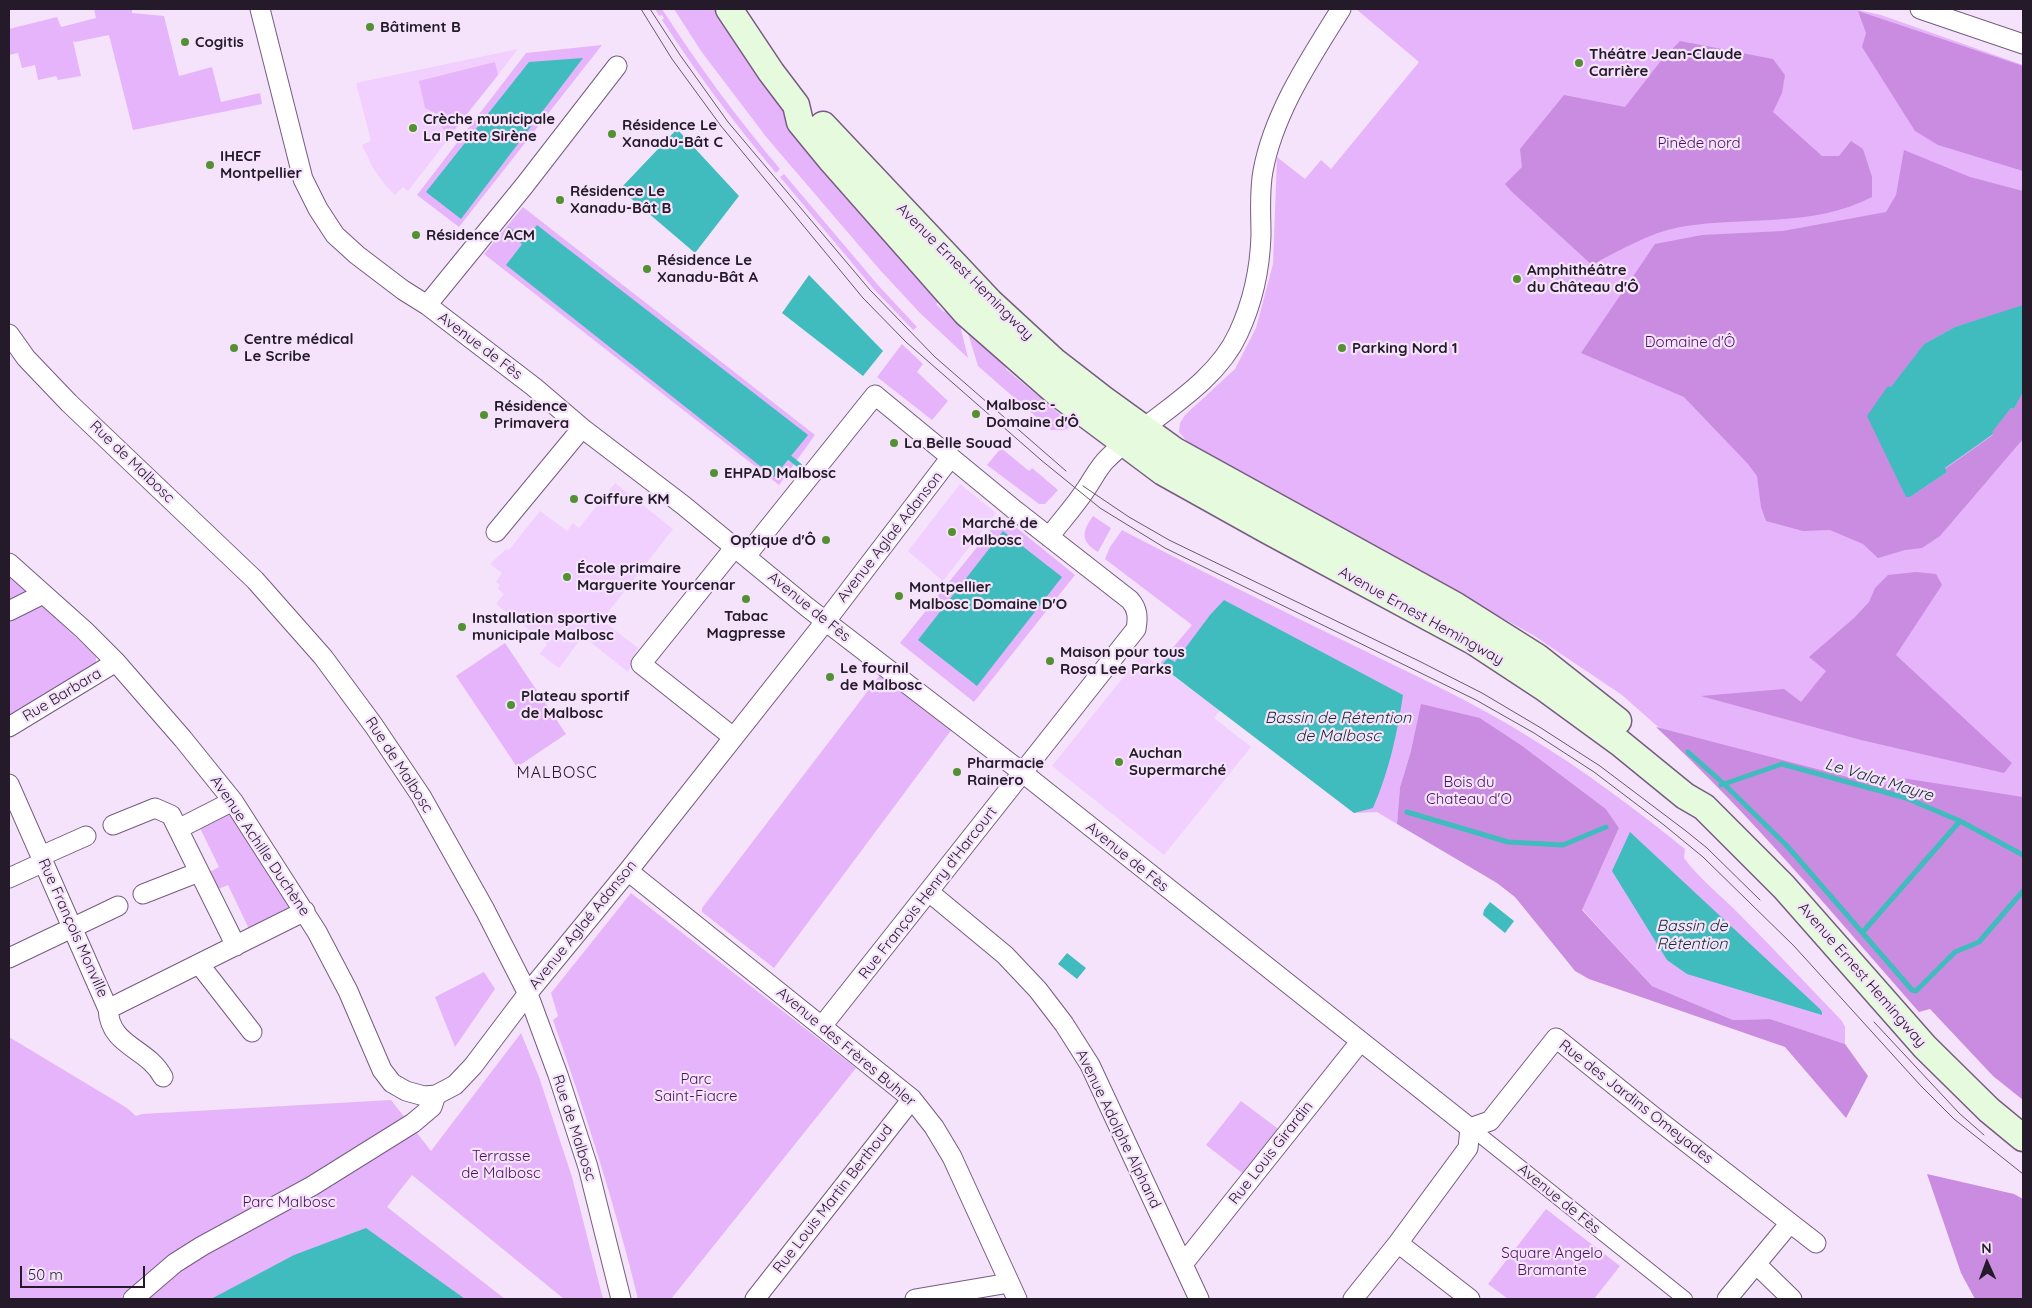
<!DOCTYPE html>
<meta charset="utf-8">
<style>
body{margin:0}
#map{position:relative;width:2032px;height:1308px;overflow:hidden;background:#f5e3fc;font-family:Quicksand,sans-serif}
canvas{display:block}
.frame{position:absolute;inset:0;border:10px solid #251a29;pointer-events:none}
.north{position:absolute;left:1962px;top:1238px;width:50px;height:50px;-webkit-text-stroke:4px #f5e3fc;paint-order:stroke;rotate:358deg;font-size:14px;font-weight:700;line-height:20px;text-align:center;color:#251a29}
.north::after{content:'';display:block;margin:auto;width:18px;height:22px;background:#251a29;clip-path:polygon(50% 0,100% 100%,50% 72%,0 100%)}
.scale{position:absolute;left:20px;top:1266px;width:125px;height:22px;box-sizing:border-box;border:2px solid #251a29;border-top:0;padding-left:6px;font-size:15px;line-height:18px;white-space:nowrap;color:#251a29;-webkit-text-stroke:4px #f5e3fc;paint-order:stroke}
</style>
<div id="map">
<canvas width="2032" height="1308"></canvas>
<div class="frame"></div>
<div class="north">N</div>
<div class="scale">50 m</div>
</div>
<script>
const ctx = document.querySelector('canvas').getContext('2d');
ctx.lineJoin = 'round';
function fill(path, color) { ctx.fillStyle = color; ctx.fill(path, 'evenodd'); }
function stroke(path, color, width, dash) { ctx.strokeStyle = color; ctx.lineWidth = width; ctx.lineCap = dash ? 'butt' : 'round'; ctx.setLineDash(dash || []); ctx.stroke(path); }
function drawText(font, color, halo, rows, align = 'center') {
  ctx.font = font + ' Quicksand,sans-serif'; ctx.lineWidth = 4.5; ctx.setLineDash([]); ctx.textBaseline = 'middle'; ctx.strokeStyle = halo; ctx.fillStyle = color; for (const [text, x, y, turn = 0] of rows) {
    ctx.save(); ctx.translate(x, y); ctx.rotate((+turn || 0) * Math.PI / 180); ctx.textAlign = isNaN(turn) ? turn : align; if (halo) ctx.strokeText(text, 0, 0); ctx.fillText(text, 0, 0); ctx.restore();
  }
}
const built = new Path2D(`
 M518 49 408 191 403 187 395 195 386 186 373 168 362 145 371 141 356 83Z
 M615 483 673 529 602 620 638 648 628 672 583 636 559 668 540 654 547 644 496 604 504 594 498 589 500 585 496 582 502 573 490 564 506 549 509 550 540 511 567 531 573 523 579 528Z
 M960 484 996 513 943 581 908 551Z
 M1142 654 1220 710 1214 718 1251 747 1164 855 1052 766Z`);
const green = new Path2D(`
 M94 9H132V13L164 16 179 76 212 67 221 102 260 93 262 104 133 130 109 35 75 42 73 41 81 76 58 80 56 76 38 80 35 65 22 68 18 53 9 55V29L57 17 61 27 96 18Z
 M655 9H662C698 65 737 118 780 169L776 173C735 124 697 74 662 20L664 18 662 15 659 16Z
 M674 9H714L756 73 939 301 936 304 944 312 947 309 959 321 968 358 920 313 880 270 767 138 701 51Z
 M1356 9H1854L1881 15 2023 65V860L1674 741 1622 695 1533 635 1191 446 1179 432 1180 423 1185 415 1235 369 1256 328 1273 264 1277 157 1305 179 1321 160 1331 169 1419 62Z
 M602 45 459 227 417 195 526 53Z
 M495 62 498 75 449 136 440 125 444 117 425 108 419 81Z
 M784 174 878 285 917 327 913 330 873 288 780 177Z
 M523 207 815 435 779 485 484 254Z
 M967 330 991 346 1007 370 1074 426 1063 430H1051L978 366Z
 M902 344 923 364 917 372 948 401 932 420 877 377Z
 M1001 448 1029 471 1032 468 1058 490 1045 504H1039L987 465Z
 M1002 516 1075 575 974 702 900 643Z
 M1093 516 1111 528 1098 552C1080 541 1082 532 1093 516Z
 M1122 530C1200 571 1279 609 1359 648 1416 676 1475 703 1529 737 1584 770 1635 809 1685 849L1684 858C1700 880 1722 896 1741 916 1775 950 1808 986 1842 1021L1845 1027V1044L1770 1019 1733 1020 1652 986 1582 909 1619 828 1606 809 1521 745 1480 718 1411 751 1400 787 1397 824 1377 812 1354 813 1160 663 1192 625 1105 559 1110 547Z
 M9 573 96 657V667L9 723Z
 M505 643 566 734 517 767 456 676Z
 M880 675 952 729 774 968 702 912V908Z
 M229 809 291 903V911L250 931 228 885 216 890 208 873 219 867 198 824Z
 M631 893 856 1068 671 1299H638C615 1204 585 1112 553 1020L558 1016 551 993Z
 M484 972 495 989 455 1047 435 997Z
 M521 1033 539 1077 572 1177 603 1299H564L412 1175 387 1207 505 1299H9V1037L127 1108 136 1116 142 1114 391 1100 431 1151Z
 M1241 1101 1281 1131 1246 1176 1206 1145Z
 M1546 1209 1620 1266 1594 1299H1508L1488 1284Z`);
const forest = new Path2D(`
 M1858 11 2023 66V171L1938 145 1915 131 1862 47 1866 33Z
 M1680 41 1773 59 1785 75 1782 93 1773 112 1822 156H1839L1851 141 1863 149 1872 177V197C1813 228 1744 216 1680 227 1649 233 1620 250 1592 265L1511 191 1505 184 1522 167 1520 149 1564 95 1625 107 1660 62Z
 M1904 150 1970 177 2023 191V306L1955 327 1924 344 1891 388 1889 386 1910 497 1947 472 1945 469 1993 435 1991 432 2011 408 2014 409 2023 392V439L1940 536 1922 548 1905 550 1878 558 1863 544 1830 530 1803 531 1766 521 1761 507 1757 476 1748 464 1684 397 1581 353 1655 244 1702 235 1783 231 1886 212 1896 195Z
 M1916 572 1936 574 1942 585 1896 655 2012 763 2004 773 1861 740 1701 696 1784 689 1801 702 1826 671 1809 657 1854 618 1869 602 1875 588 1888 575Z
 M1421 704 1480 718 1521 745 1606 809 1619 828 1582 910 1652 986 1733 1020 1770 1019 1845 1044 1868 1076 1846 1118 1785 1047 1589 979 1575 971 1515 897 1497 883 1397 824 1400 787 1411 751Z
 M1656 727 1882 786 1902 778 2023 797V1100L1993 1076 1930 1009 1919 1012C1834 915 1751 815 1656 727Z
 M1927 1174 2014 1194 2023 1199V1299H1975L1961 1273Z`);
const water = new Path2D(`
 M583 58 461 219 426 192 529 62Z
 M677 129 739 196 695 253 620 189Z
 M537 225 808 435 774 477 506 265Z
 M809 275 883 351 863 376 782 313Z
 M2023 305V392L2014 409 2011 408 1992 432 1993 434 1945 468 1947 472 1910 497H1906L1867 416 1888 386 1891 387 1924 344 1955 327Z
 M1003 531 1062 577 977 686 918 640Z
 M1224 600 1403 695C1397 735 1389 771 1373 808L1354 813 1161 666 1168 658 1175 662 1210 615Z
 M1630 832 1820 1009 1822 1012V1015L1687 974 1667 960 1612 871Z
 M1490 902 1514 921 1505 933 1483 915 1484 910Z
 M1067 953 1086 968 1077 979 1058 964Z
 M366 1228 465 1299H211L294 1255Z`);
const stream = new Path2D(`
 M509 230 528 246
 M785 454 800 466
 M1688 752 1724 784 1788 847 1912 990 1916 991 1955 952 1979 942 2023 891
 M1721 785 1782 764 1906 798 1960 821 2023 855
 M1407 812 1508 842 1563 845 1606 827
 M1862 933 1960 821`);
const pedestrian = new Path2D(`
 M1481 1136 1685 1299`);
const minor = new Path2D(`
 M260 9 303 179 318 209 335 235 357 255 403 290 427 305 534 387 582 428 683 505 807 607 1023 773 1470 1128
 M1920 9 2023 44
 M427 305 524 186 617 66
 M9 334 26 358 69 403 255 580 323 657 374 726 421 796 485 910 528 994 558 1075 588 1167 621 1299
 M496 532 582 428
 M1049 537C1061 521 1075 506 1086 489 1093 479 1099 466 1108 458 1147 419 1214 387 1238 334 1253 302 1260 270 1261 235 1261 214 1259 192 1263 171 1274 112 1310 59 1341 9
 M746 556 875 395 1016 511 1130 600C1138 609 1138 618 1136 629L822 1026
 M9 563 84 630 116 662 183 739 233 801 317 932 348 991 382 1070 392 1083 406 1091 424 1096 436 1095 455 1085 473 1066 532 988 628 871 832 613 951 457
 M9 611 43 594
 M9 727 116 662
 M733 737 641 664 735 547
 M9 784 108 1009C110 1047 147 1047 163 1077
 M113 825 155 808 171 815 236 946
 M178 829 233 801
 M41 856 86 836
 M628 871 912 1099 934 1127 952 1157 1017 1299
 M9 878 44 862
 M929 892 1005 955 1038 990 1064 1024 1090 1065 1199 1299
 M143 894 199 872
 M9 958 118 906
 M199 964 252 1032
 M108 1009 305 911
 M1470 1128 1490 1121 1556 1038 1654 1117 1816 1243
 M1398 1243 1470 1299
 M1183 1264 1360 1042
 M1756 1264 1792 1299
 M133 1299 175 1263 202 1246 312 1186 413 1123 432 1107 436 1095
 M755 1299 912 1099
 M915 1299 1009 1283
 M1353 1299 1398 1243 1468 1148 1470 1128
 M1727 1299 1790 1223`);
const secondary = new Path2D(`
 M729 9 771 72 796 105 800 122 832 161 966 313 1056 392 1163 472 1267 530 1473 641 1546 689 1620 743 1685 796 1704 807 1784 887 1925 1047 1989 1110 2023 1138
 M823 125 990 302 1054 361 1103 399 1175 451 1456 606 1537 657 1618 721`);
const tram = new Path2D(`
 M641 9 672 59 721 126 863 298 906 342 1041 460 1100 508 1165 548 1476 700 1534 733 1594 772 1664 825 1703 857 1794 946 1921 1086 1954 1119 2023 1174
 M650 9 680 55 728 122 870 290 935 357 1066 471
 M1083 486 1129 517 1169 540 1419 661 1482 693 1541 728 1600 766 1686 831 1707 848 1760 900
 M1874 1022 1959 1113 1984 1135`);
const markers = [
 [370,27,5,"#539031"],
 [185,42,5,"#539031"],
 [1579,63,5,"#539031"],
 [413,128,5,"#539031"],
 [612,134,5,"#539031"],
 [210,165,5,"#539031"],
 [560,200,5,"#539031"],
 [416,235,5,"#539031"],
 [647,269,5,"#539031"],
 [1517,279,5,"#539031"],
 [234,348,5,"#539031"],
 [1342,348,5,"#539031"],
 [976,414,5,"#539031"],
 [484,415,5,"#539031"],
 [894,443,5,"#539031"],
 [714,473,5,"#539031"],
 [574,499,5,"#539031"],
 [952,532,5,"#539031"],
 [826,540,5,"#539031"],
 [567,577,5,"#539031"],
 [899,596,5,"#539031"],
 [746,599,5,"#539031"],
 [462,627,5,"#539031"],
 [1050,661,5,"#539031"],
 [830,677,5,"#539031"],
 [511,705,5,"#539031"],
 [1119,762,5,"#539031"],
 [957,772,5,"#539031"]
];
const poiNames = [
 ["Bâtiment B",380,27],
 ["Cogitis",195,42],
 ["Théâtre Jean-Claude",1589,54],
 ["Carrière",1589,71],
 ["Crèche municipale",423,119],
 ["La Petite Sirène",423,136],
 ["Résidence Le",622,125],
 ["Xanadu-Bât C",622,142],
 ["IHECF",220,156],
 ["Montpellier",220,173],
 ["Résidence Le",570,191],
 ["Xanadu-Bât B",570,208],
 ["Résidence ACM",426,235],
 ["Résidence Le",657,260],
 ["Xanadu-Bât A",657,277],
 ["Amphithéâtre",1527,270],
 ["du Château d'Ô",1527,287],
 ["Centre médical",244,339],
 ["Le Scribe",244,356],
 ["Parking Nord 1",1352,348],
 ["Malbosc -",986,405],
 ["Domaine d'Ô",986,422],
 ["Résidence",494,406],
 ["Primavera",494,423],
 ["La Belle Souad",904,443],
 ["EHPAD Malbosc",724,473],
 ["Coiffure KM",584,499],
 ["Marché de",962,523],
 ["Malbosc",962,540],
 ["Optique d'Ô",816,540,"right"],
 ["École primaire",577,568],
 ["Marguerite Yourcenar",577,585],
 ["Montpellier",909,587],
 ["Malbosc Domaine D'O",909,604],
 ["Tabac",746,616,"center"],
 ["Magpresse",746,633,"center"],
 ["Installation sportive",472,618],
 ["municipale Malbosc",472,635],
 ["Maison pour tous",1060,652],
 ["Rosa Lee Parks",1060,669],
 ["Le fournil",840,668],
 ["de Malbosc",840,685],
 ["Plateau sportif",521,696],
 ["de Malbosc",521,713],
 ["Auchan",1129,753],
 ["Supermarché",1129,770],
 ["Pharmacie",967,763],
 ["Rainero",967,780]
];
const parkNames = [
 ["Pinède nord",1699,143],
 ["Domaine d'Ô",1690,342],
 ["Bois du",1469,782],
 ["Chateau d'O",1469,799],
 ["Parc",696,1079],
 ["Saint-Fiacre",696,1096],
 ["Terrasse",501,1156],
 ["de Malbosc",501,1173],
 ["Parc Malbosc",289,1202],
 ["Square Angelo",1552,1253],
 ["Bramante",1552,1270]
];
const streetNames = [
 ["Avenue Ernest Hemingway",965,272,45],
 ["Avenue de Fès",480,346,37],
 ["Rue de Malbosc",132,462,44],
 ["Avenue Aglaé Adanson",890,537,-52],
 ["Avenue de Fès",809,607,39],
 ["Avenue Ernest Hemingway",1421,616,29],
 ["Rue Barbara",62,695,-31],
 ["Rue de Malbosc",399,765,57],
 ["Avenue Achille Duchène",260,846,56],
 ["Avenue de Fès",1127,857,39],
 ["Rue François Henry d'Harcourt",928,893,-52],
 ["Avenue Aglaé Adanson",583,925,-51],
 ["Rue François Monville",73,928,66],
 ["Avenue Ernest Hemingway",1862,975,49],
 ["Avenue des Frères Buhler",846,1047,40],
 ["Rue des Jardins Omeyades",1636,1102,38],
 ["Rue de Malbosc",574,1128,72],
 ["Avenue Adolphe Alphand",1118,1129,64],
 ["Rue Louis Girardin",1271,1153,-52],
 ["Rue Louis Martin Berthoud",833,1199,-52],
 ["Avenue de Fès",1559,1199,39]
];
const waterNames = [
 ["Bassin de Rétention",1338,718],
 ["de Malbosc",1338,736],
 ["Le Valat Mayre",1879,780,17],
 ["Bassin de",1692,926],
 ["Rétention",1692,944]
];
const neighbourhoodNames = [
 ["MALBOSC",557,773]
];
fill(built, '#f1cffe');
fill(green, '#e6b4fa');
fill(forest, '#c98ce0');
fill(water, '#40bcbe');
stroke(stream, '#40bcbe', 5);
stroke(pedestrian, '#765c80', 16);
stroke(minor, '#765c80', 21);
stroke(secondary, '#765c80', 29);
stroke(pedestrian, '#fff', 14);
stroke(minor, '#fff', 19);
stroke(secondary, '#e6fadd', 26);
stroke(tram, '#66596b', 1);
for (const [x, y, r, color] of markers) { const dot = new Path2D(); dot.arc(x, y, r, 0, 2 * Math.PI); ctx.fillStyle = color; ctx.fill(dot); stroke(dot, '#f5e3fc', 2); }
drawText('bold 15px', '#251a29', '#f5e3fc', poiNames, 'left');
drawText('15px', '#49105b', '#f5e3fc', parkNames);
drawText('15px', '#251a29', '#f5e3fc', streetNames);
drawText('italic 16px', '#132e2e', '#f5e3fc', waterNames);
ctx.letterSpacing = '1px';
drawText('16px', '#251a29', '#f5e3fc', neighbourhoodNames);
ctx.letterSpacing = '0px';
</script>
